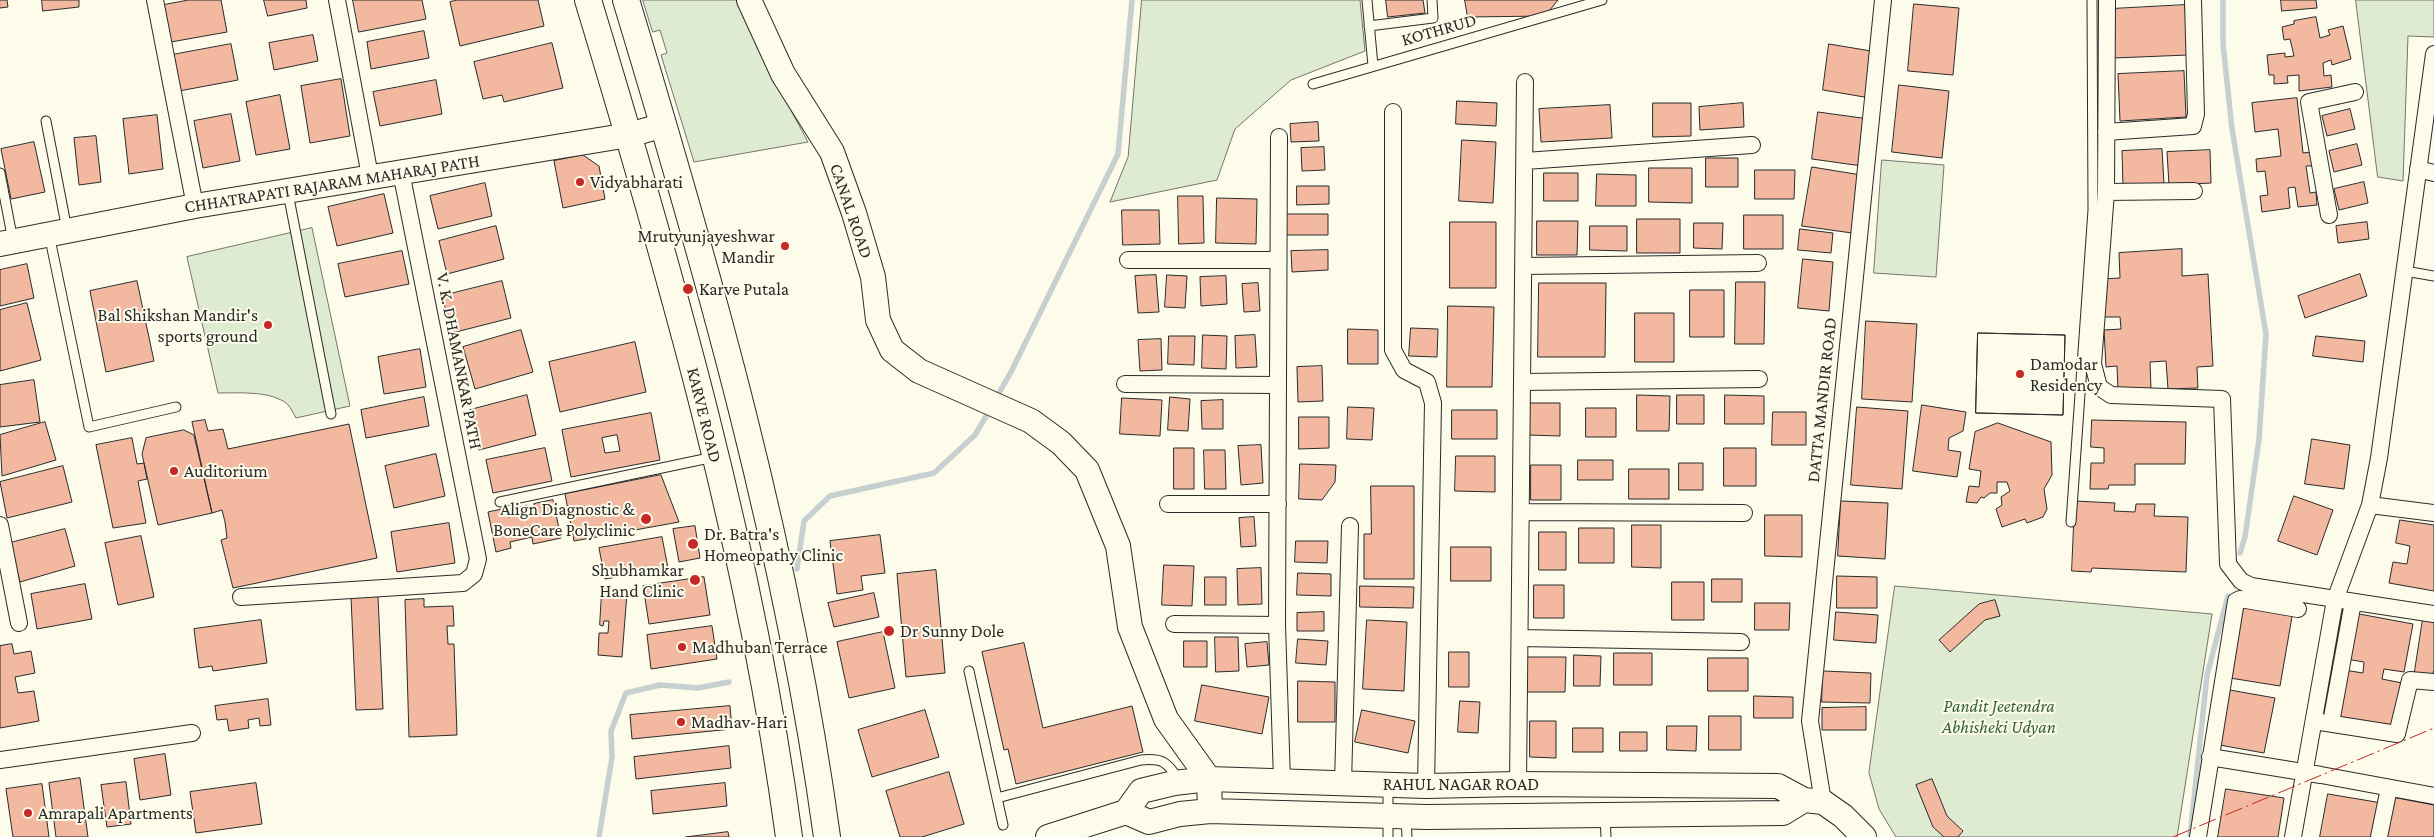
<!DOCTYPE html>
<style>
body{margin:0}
canvas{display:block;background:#fdfbea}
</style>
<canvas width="2434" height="837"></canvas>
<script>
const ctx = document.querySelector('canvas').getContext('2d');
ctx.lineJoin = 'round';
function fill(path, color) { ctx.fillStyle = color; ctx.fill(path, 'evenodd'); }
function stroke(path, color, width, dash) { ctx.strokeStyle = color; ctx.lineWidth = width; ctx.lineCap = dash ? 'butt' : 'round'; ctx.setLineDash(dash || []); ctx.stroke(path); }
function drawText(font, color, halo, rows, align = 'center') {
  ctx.font = font + ' "Crimson Pro",serif'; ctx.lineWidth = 4; ctx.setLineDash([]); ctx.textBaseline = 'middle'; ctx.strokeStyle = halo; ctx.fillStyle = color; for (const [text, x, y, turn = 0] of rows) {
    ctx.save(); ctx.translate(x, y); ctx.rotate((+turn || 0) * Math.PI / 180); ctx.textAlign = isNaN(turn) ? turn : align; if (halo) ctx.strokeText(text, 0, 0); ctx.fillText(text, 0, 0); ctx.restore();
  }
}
const green = new Path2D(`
 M643 0H738L757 47 808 142 694 162 661 55 667 53 660 30 653 32Z
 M1142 0H1360L1365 51 1291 80 1235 129 1217 180 1110 202 1128 157Z
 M2356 0H2434V37L2408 36 2403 181 2378 177Z
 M1882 160 1944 165 1936 277 1874 273Z
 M312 228 350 406 296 418C292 411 289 403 281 400 265 391 235 393 218 393L187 257Z
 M1895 586 2212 614 2177 837H1896L1879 809 1869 773Z`);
const stream = new Path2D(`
 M2223 0V44L2232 129 2266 334 2259 439 2245 537 2240 553
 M995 400 1011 372 1118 154 1132 0
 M797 569 804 521 830 496 934 473 975 435 991 408
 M599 837 612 757 611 731 626 693 660 685 698 688 729 682
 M2190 837 2207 675 2228 596`);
const building = new Path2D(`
 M0 0H7L8 7 0 8Z
 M42 0H79V7L43 11Z
 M189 0H221L227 32 171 42 164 5Z
 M264 0H306L307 8 268 16Z
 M353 0H422L426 19 359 32Z
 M458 0H538L544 26 460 46 450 2Z
 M1386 0H1423L1425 13 1388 17Z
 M1465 0H1558L1545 16 1468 17Z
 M2281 0H2316L2317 8 2282 11Z
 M1914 4 1959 8 1953 75 1908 71Z
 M2185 5 2188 55 2114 58 2111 9Z
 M2316 17 2320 38 2330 35 2328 30 2343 26 2351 59 2332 65 2331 60 2323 63 2324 76 2331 75 2332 87 2299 91V75L2287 76 2288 83 2274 84V75H2269L2267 55 2285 53V57L2294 56 2290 39 2284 40 2282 27 2294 24V21Z
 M424 31 429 58 371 69 367 42Z
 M313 35 318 61 274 70 269 43Z
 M552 43 563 88 504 102 502 95 483 99 474 62Z
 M231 44 238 80 179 91 172 55Z
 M1829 44 1877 52 1870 98 1823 90Z
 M2184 71 2186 117 2120 121 2118 74Z
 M341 79 350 136 310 143 301 86Z
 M436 80 442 114 380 126 373 92Z
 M1899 85 1949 91 1942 158 1892 152Z
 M280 95 290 149 256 155 246 102Z
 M2297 98 2303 153 2311 152 2313 166H2306L2310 193 2316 192 2317 205 2298 207 2295 187 2288 188 2290 208 2262 212 2260 196 2268 195 2265 171 2257 172 2256 159 2281 156 2278 129 2255 132 2252 103Z
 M1457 101 1497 103 1496 126 1456 124Z
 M1653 103H1691V136L1653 137Z
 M1743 103 1744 127 1700 130 1699 107Z
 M1610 105 1612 138 1541 142 1539 109Z
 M2350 109 2355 129 2327 136 2322 116Z
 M1818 112 1869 119 1862 166 1812 159Z
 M231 114 240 161 203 168 194 121Z
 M157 115 163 169 129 174 123 119Z
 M1318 122 1319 141 1291 142 1290 124Z
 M96 136 101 182 79 185 74 138Z
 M1462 140 1496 142 1493 203 1459 201Z
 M34 142 45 192 11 199 1 149Z
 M2357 144 2362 165 2334 172 2329 151Z
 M1324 147 1325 170 1302 171 1301 148Z
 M2162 149 2164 185 2123 187 2122 151Z
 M2210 150 2211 183 2169 185 2167 152Z
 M583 155 599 166 605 199 563 208 554 161Z
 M1706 158H1738V187H1706Z
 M1812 167 1861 175 1852 233 1802 226Z
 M1649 168H1692V203L1649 202Z
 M1755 170H1795L1794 199H1755Z
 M1544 173H1578V201H1544Z
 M1597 174 1636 175V206H1596Z
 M2364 182 2368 203 2339 210 2334 189Z
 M485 183 492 216 438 229 430 196Z
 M1297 186H1329V204L1297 205Z
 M384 194 393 233 337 246 328 207Z
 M1178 196H1203L1204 243 1179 244Z
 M1217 198 1257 199 1256 244 1216 243Z
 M1122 210H1159L1160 244 1123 245Z
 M1286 214H1328V235H1286Z
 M1744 215H1783V249H1744Z
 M1637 219H1680V253H1637Z
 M1537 221H1578L1577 255H1537Z
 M1450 222H1496V288H1450Z
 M2367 222 2369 239 2338 243 2336 226Z
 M1694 223H1723L1722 249 1694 248Z
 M496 226 504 259 447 274 439 241Z
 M1590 226H1627V251L1590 250Z
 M1800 229 1833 233 1831 253 1798 250Z
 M2182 249V276L2208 274 2213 366 2197 367 2198 388 2168 389 2166 361 2150 362 2151 389 2118 391 2117 366 2106 367 2104 330 2121 329 2120 317H2103L2101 279 2120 278 2119 253Z
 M1328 250V270L1292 272 1291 251Z
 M402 251 409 284 345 297 338 264Z
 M1803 259 1833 262 1829 311 1798 308Z
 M27 264 34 298 0 306V270Z
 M2360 274 2367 296 2305 318 2298 296Z
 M1156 275 1159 312 1138 313 1135 276Z
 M1167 275 1187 276 1185 308 1165 307Z
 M1226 276 1227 304 1201 306 1200 277Z
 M137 281 154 361 106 372 90 291Z
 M502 281 511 318 452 333 442 296Z
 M1736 282H1765L1764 344H1735Z
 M1258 283 1260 311 1244 312 1242 284Z
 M1539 283H1606L1605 357H1538Z
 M1690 290H1724V337H1690Z
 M27 303 41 360 0 371V310Z
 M1448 306 1494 307 1492 387H1447Z
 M1635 313H1674V362H1635Z
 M1866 321 1917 324 1912 402 1862 399Z
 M1411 328 1438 329 1437 357 1409 356Z
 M1348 329 1378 330V364H1348Z
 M521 330 533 372 475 389 463 347Z
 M1978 333 2065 335 2063 415 1976 413Z
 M1978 333 2065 335 2063 415 1976 413Z
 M1203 335 1227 336 1226 369 1202 368Z
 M1255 335 1257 367 1236 368 1235 336Z
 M1169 336H1195L1194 365 1168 364Z
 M2316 336 2365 341 2363 362 2313 356Z
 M1161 339 1162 370 1140 371 1138 340Z
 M635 342 646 392 560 412 549 362Z
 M420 349 426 387 384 394 378 357Z
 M1322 366 1323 401 1298 402 1297 367Z
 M34 380 40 422 0 427V385Z
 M527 395 536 435 479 450 470 410Z
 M1637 395 1670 396 1669 431H1637Z
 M1677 395H1704V424H1677Z
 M1725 395 1764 396V424H1725Z
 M424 397 429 426 366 438 361 410Z
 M1170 397 1190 399 1188 431 1168 430Z
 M1122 398 1162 400 1160 436 1120 434Z
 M1223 400V429H1202L1201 401Z
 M1528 403H1560V436L1528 435Z
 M1922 405 1966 412 1963 431 1949 438 1948 450 1961 452 1957 477 1913 471Z
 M1348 407 1374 408 1372 440 1347 439Z
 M1857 407 1908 411 1902 489 1851 485Z
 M1586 408H1616V437H1586Z
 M1452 410H1497V439H1452Z
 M1773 412H1806V445H1772Z
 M651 413 660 460 571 477 562 430ZM617 435 620 451 605 453 602 438Z
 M1299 417H1329V448L1299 449Z
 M205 420 208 431 223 429 228 449 349 424 377 558 233 588 221 540 227 538 225 522 222 510 212 513 192 422Z
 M2092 420 2186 422 2185 464H2135V485H2109L2108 489H2090L2091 463H2104V448L2091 447Z
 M45 422 56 460 2 476 0 435Z
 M1998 423 2051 442 2052 475 2044 489 2047 509 2043 517 2027 523 2025 519 2002 527 1996 509 2002 505 2001 497 2010 491 2007 482H1997V493H1990L1984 498 1981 497 1977 503 1966 502 1969 486 1979 487 1981 471 1969 469 1975 432Z
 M184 430 194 435 212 513 158 525 142 454 146 438Z
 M132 438 137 464 144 463 147 479 138 481 146 523 113 528 96 445Z
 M2312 439 2350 445 2344 489 2305 484Z
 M1261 445 1263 483 1241 485 1238 446Z
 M545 448 552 481 493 493 486 460Z
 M1174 448H1194V489H1174Z
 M1724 448H1756V486H1724Z
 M1204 450H1225L1226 489H1205Z
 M436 454 445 496 394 508 385 466Z
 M1456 456H1495V492L1455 491Z
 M1578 460H1613V480H1578Z
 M1679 463H1703V490H1679Z
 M1300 464 1336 465 1335 482 1322 500 1299 499Z
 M1531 465H1561V500H1531Z
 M63 466 72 502 7 518 0 482Z
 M1629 469H1669V499H1629Z
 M661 475 679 522 574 541 565 494Z
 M1371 486H1414V579H1364V534H1371Z
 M2294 496 2333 510 2317 555 2278 541Z
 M553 500 561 538 533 544 532 537 510 542 511 548 496 552 488 512 506 508 508 517 513 516 511 509 527 505 528 510 535 508 534 504Z
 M1841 501 1888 503 1885 559 1838 556Z
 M2075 501 2115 503 2114 511 2135 512 2136 504H2155L2154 516 2188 517 2186 572 2092 568 2091 572 2072 571Z
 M1765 515H1802V557L1765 556Z
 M1254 517 1256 546 1241 547 1239 518Z
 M2400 520 2434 525V591L2389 583 2393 562 2407 564 2410 546 2396 543Z
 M449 523 455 563 397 572 391 532Z
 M1632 525H1661V568L1632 567Z
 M695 526 700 558 679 562 673 529Z
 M1579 528H1614V563H1579Z
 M65 529 75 566 20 582 10 543Z
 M1539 532H1566V570H1539Z
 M880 535 885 573 861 576 863 590 837 594 830 541Z
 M141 536 154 597 118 605 105 543Z
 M662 537 668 568 605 579 599 548Z
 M1296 541H1328L1327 563 1295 562Z
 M1451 547H1491V581H1451Z
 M1164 565 1194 566 1192 606 1162 605Z
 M1261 568 1262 604 1238 605 1237 569Z
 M936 570 945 673 906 677 897 574Z
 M1298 573 1331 574V596L1297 595Z
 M1837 576 1877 577V608H1837Z
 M704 577 710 615 649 624 643 586Z
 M1205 577H1226V605H1205Z
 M1712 579H1742V602H1712Z
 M1672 582H1704V620H1672Z
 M85 584 92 619 37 629 31 594Z
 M1534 585H1564V618H1534Z
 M1360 586 1414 587 1413 608 1360 607Z
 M602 592 627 593 622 657 598 655 599 633H608L609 621H604L603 626 600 625Z
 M874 593 879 617 834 627 828 603Z
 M378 596 383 709 356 710 351 597Z
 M424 599V607L453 606 454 626H447L448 644H454L457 735 409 737 405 600Z
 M1995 600 2000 616 1985 620 1950 652 1939 640 1979 604Z
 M2243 602 2293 611 2280 686 2230 678Z
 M1755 603H1790L1789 630H1755Z
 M1324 612V631H1297V613Z
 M1836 612 1878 615 1876 643 1834 640Z
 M2354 613 2413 624 2404 672 2384 669 2382 679 2402 683 2394 729 2335 718 2344 670 2363 673 2364 662 2346 659Z
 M2423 619 2434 620V670L2431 680 2414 677Z
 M261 620 267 663 213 671 212 666 199 668 194 629Z
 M1367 620 1407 622 1404 691 1363 689Z
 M712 626 717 659 651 669 647 635Z
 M883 632 895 688 849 698 837 642Z
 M1215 637H1238L1239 671 1216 672Z
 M1298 639 1328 641 1326 665 1296 663Z
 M1184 641H1207V667H1184Z
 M1267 642 1269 665 1247 667 1245 644Z
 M1024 643 1043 728 1132 706 1143 752 1016 784 1008 749 1004 750 982 652Z
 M12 644 14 654 31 651 35 673 15 677 18 693 34 691 39 721 0 728V646Z
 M1449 652H1469V687H1449Z
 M1614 653H1652V685H1614Z
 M1574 655 1601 656 1600 686H1574Z
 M1525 657H1566L1565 692H1525Z
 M1708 658H1748V691H1708Z
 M1823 671 1871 673 1870 703 1822 702Z
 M1298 681 1335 682V722H1298Z
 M1202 685 1269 697 1262 734 1195 721Z
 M2224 689 2275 698 2264 753 2214 744Z
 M1754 696 1793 697V718H1754Z
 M268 699 271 725 260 726 259 718 248 720 249 728 229 731 227 719 217 720 215 706Z
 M1460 701 1480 702 1478 733 1458 732Z
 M730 706 732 729 632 739 630 715Z
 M1866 707V730H1822V708Z
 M925 710 939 757 872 777 858 730Z
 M1362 710 1415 721 1408 753 1355 742Z
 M1709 716H1741V750H1709Z
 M1530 721H1556V758L1530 757Z
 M1667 726H1697L1696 751 1667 750Z
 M1573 728H1603V752H1573Z
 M1620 732H1647V751H1620Z
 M729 746 731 768 636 779 634 757Z
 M165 754 171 795 140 800 134 759Z
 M949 772 964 824 922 837H900L886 791Z
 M80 778 88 837H56L49 783Z
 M1932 779 1947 816 1963 831 1958 837H1944L1933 827 1916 785Z
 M126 782 131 824 107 827 101 785Z
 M256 783 262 824 196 833 190 792Z
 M725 783 727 806 653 814 651 791Z
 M42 784 49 837H13L6 789Z
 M2226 789 2284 798 2278 837H2218Z
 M2328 794 2382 803 2376 837H2320Z
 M2392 797 2434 805V837H2385Z
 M728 832 729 837H686Z`);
const lane = new Path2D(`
 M1367 0 1373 66
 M1369 26 1433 18 1432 0
 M1313 84 1602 0
 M46 121 67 230
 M0 173 13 241
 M288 193 331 414
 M49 234 89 427 176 407
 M2405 271 2434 276
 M500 502 714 457
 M2071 522 2093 210 2092 0
 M969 671 997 798 1141 760C1163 758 1167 762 1179 780
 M997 798 1003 825
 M1605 815 1606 837
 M1406 816 1407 837
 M1388 837V785`);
const street = new Path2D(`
 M155 0 195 206
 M337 0 370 176
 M2107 0 2106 192 2093 364 2099 387 2111 395 2222 399 2228 564 2241 581 2251 586 2434 614
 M1393 112V350L1404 370 1427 382 1433 403 1426 786
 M2106 132 2193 126 2196 114 2193 0
 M1279 137 1277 625 1282 781
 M1525 161 1752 145
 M2418 169 2434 173
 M2106 192 2194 191
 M2329 215 2309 102 2355 92
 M1128 260H1278
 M1524 266 1758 263
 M1522 382 1759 379
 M1125 384 1278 385
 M1168 504H1278
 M2370 505 2434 513
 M1521 512 1744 513
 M0 525 19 623
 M241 597 463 583 474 574 478 559 401 172
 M1174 624 1277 625
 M1520 638 1741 642
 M2314 721 2397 734 2410 680 2434 682
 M2331 723 2353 602
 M2210 757 2321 775 2434 796
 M0 760 192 733
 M1343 783 1350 526
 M1518 784 1525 82
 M1823 802 1810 721 1883 0
 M2198 837 2236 601 2240 599 2298 609
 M2293 837 2335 600 2370 505 2379 458 2434 54
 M2379 837 2389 788`);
const secondary = new Path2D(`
 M749 0 783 74 832 152 854 213 873 277 878 320 892 350 919 371 1031 421 1061 443 1087 470 1118 546 1130 627 1166 719 1209 779 1210 811
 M0 244 195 206 629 135 664 125
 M1126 812 1149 822 1180 814 1210 811 1427 817 1783 813 1804 800
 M1048 837 1126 812 1141 791 1174 783 1209 779 1426 786 1518 784 1778 786 1804 800 1823 802 1843 816 1864 837`);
const primary = new Path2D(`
 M588 0C671 274 751 553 789 837
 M626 0C709 274 788 552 827 837`);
const power = new Path2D(`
 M2173 837 2434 728`);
const markers = [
 [580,182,5,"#c62828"],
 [785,246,5,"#c62828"],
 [688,289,6,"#c62828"],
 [268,325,5,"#c62828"],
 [2020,374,5,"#c62828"],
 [174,471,5,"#c62828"],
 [646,519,6,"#c62828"],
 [693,544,6,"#c62828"],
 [695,580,6,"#c62828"],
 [889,631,6,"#c62828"],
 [682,647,5,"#c62828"],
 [681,722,5,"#c62828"],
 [28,813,5,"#c62828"]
];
const streetNames = [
 ["KOTHRUD",1439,30,-16],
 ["CHHATRAPATI RAJARAM MAHARAJ PATH",332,184,-9],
 ["CANAL ROAD",851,211,71],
 ["V. K. DHAMANKAR PATH",459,361,79],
 ["DATTA MANDIR ROAD",1822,400,-84],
 ["KARVE ROAD",704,415,76],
 ["RAHUL NAGAR ROAD",1461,784]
];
const poiNames = [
 ["Vidyabharati",590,182],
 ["Mrutyunjayeshwar",775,236,"right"],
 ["Mandir",775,257,"right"],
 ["Karve Putala",699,289],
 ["Bal Shikshan Mandir's",258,315,"right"],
 ["sports ground",258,336,"right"],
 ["Damodar",2030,364],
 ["Residency",2030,385],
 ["Auditorium",184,471],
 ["Align Diagnostic &",635,509,"right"],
 ["BoneCare Polyclinic",635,530,"right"],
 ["Dr. Batra's",704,534],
 ["Homeopathy Clinic",704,555],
 ["Shubhamkar",684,570,"right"],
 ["Hand Clinic",684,591,"right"],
 ["Dr Sunny Dole",900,631],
 ["Madhuban Terrace",692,647],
 ["Madhav-Hari",691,722],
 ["Amrapali Apartments",38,813]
];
const parkNames = [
 ["Pandit Jeetendra",1999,706],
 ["Abhisheki Udyan",1999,727]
];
fill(green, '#deebd1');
stroke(green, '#74746e', 1);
stroke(stream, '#c7d0d0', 5.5);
fill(building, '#f2b8a0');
stroke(building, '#2b2b2b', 1);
stroke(lane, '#2b2b2b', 11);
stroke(street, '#2b2b2b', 18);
stroke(secondary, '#2b2b2b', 26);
stroke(primary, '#2b2b2b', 28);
stroke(lane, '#fdfbea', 9);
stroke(street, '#fdfbea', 16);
stroke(secondary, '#fdfbea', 24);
stroke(primary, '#fdfbea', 26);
stroke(power, '#c62828', 1, [18, 4, 2.5, 4]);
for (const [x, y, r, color] of markers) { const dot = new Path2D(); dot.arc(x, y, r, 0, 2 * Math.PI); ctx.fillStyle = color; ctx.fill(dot); stroke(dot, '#fdfbea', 2); }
drawText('18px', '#2b2b2b', '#fdfbea', streetNames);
drawText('18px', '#2b2b2b', '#fdfbea', poiNames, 'left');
drawText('italic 18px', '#34623c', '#fdfbea', parkNames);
</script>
